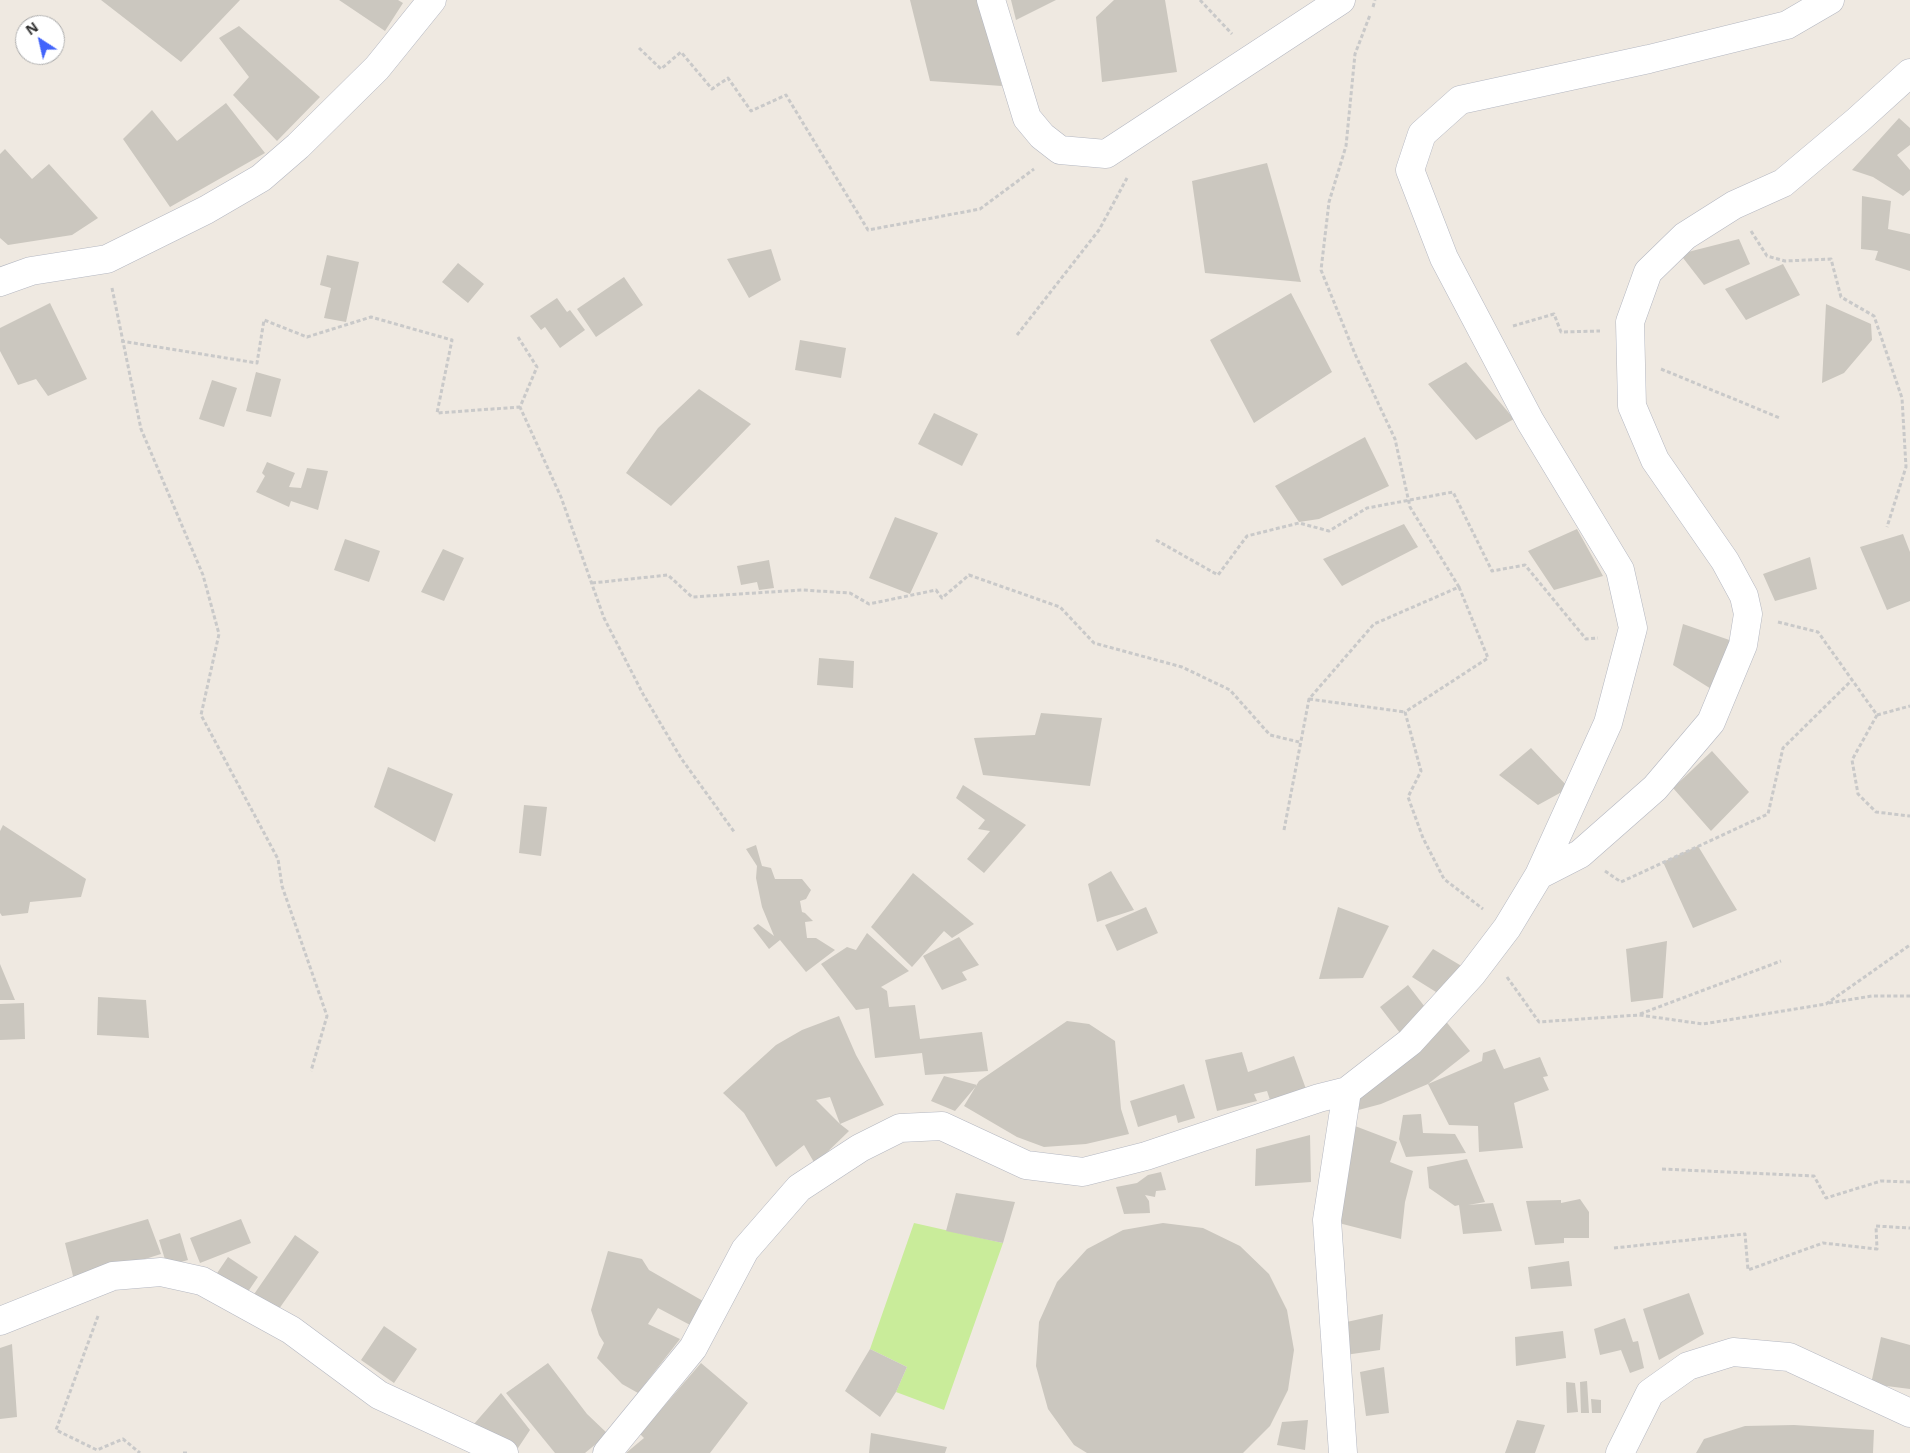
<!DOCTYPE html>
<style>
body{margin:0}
#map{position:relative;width:1910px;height:1453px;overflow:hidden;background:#efe9e1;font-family:"Noto Sans",sans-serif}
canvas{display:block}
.north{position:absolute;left:15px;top:15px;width:50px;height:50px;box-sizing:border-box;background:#fff;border:1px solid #ababab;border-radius:50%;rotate:325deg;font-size:14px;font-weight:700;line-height:20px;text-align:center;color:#2e2e2e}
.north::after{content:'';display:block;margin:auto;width:18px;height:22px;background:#4264fb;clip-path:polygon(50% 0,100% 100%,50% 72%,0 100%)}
</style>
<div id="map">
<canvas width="1910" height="1453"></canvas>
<div class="north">N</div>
</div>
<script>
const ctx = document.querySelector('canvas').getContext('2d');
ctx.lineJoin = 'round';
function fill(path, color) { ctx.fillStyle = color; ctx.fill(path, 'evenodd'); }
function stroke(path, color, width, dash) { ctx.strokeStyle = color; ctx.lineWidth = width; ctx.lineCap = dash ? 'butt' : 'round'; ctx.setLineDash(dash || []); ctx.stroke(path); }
const pitch = new Path2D(`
 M914 1223 1003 1243 944 1410 896 1392 907 1367 870 1349Z`);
const building = new Path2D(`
 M101 0H240L181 62Z
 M339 0H398L403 3 385 31Z
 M910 0H979L1002 86 930 81Z
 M1011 0H1056L1016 20Z
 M1114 0H1165L1177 72 1102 82 1096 17Z
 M239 26 320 97 277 141 233 95 249 77 219 38Z
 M226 103 265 153 170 207 123 139 152 110 177 141Z
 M1899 118 1910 128V145L1897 155 1910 170V190L1903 196 1873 177 1852 170Z
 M5 149 32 179 49 164 98 218 72 235 8 245 0 238V154Z
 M1267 163 1301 282 1205 273 1192 181Z
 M1862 196 1891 201 1888 229 1910 234V271L1875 260 1878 251 1861 249Z
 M1739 239 1750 264 1704 285 1680 254Z
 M771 249 781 280 749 298 727 259Z
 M327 255 359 262 346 322 324 318 331 288 320 285Z
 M458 263 484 284 468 303 442 282Z
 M1783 264 1800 295 1746 320 1725 289Z
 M624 277 643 305 596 337 577 309Z
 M1291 293 1332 372 1254 423 1210 340Z
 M557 298 567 312 570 310 585 330 560 348 545 327 541 330 530 316Z
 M50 303 87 379 48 396 36 379 18 385 0 351V328Z
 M1826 304 1871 324 1872 340 1844 373 1822 383Z
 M800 340 846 348 841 378 795 370Z
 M1466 362 1514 419 1476 440 1428 384Z
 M256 372 281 379 271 417 246 411Z
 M212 380 237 388 224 427 199 419Z
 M699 389 751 424 671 506 626 473 658 428Z
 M934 413 978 434 962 466 918 444Z
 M1365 437 1389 486 1319 519 1299 522 1275 486Z
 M267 462 295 473 289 487 301 488 307 468 328 471 318 510 291 501 289 507 256 492 265 476 262 473Z
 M895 517 938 533 910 594 869 578Z
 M1404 524 1418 547 1342 586 1323 559Z
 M1577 529 1603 576 1554 590 1528 551Z
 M1903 534 1910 552V601L1887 610 1860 547Z
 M345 539 380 551 369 582 334 570Z
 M443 549 464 558 444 601 421 592Z
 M1810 557 1817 589 1775 601 1763 574Z
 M769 560 774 588 759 590 757 582 741 585 737 566Z
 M1683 624 1741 644 1716 692 1673 665Z
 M819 658 854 661 853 688 817 685Z
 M1041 713 1102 718 1090 786 983 775 974 738 1035 735Z
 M1531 748 1569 788 1538 805 1499 775Z
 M1712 751 1749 792 1711 831 1673 788Z
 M388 767 453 794 435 842 374 807Z
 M963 785 1026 825 984 873 967 859 990 831 978 829 985 820 956 798Z
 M524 805 547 807 541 856 519 853Z
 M3 825 86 879 81 897 30 902 28 913 2 916 0 913V831Z
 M756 845 762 866 771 868 775 879H802L811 890 806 899 800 901 802 912 805 913 813 921 805 922 807 938H816L835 950 806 972 780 940 769 949 753 928 758 924 774 936 762 907 756 878 757 866 746 849Z
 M1698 846 1737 910 1693 928 1663 862Z
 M1111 871 1134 910 1097 922 1088 884Z
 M913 873 974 924 952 938 944 931 912 967 871 927Z
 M1146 907 1158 933 1117 951 1105 925Z
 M1338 907 1389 926 1363 978 1319 979Z
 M867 933 909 971 881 987 887 991 889 1007 915 1005 920 1039 982 1032 988 1071 925 1075 922 1053 875 1058 869 1008 856 1010 821 964 847 947 856 950Z
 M959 937 979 965 962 972 967 980 942 990 923 956Z
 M1667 941 1663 998 1631 1002 1626 949Z
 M1433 949 1470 971 1434 996 1436 992 1412 977Z
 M0 964 15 1000H0Z
 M1408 985 1428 1011 1400 1033 1380 1007Z
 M98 997 146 1000 149 1038 97 1035Z
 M24 1003 25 1039 0 1040V1004Z
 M839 1016 856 1055 884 1105 840 1124 849 1131 815 1164 804 1145 776 1167 744 1113 723 1093 776 1045 802 1030ZM830 1097 840 1124 816 1100Z
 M1444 1019 1470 1051 1428 1084 1482 1061 1483 1053 1495 1049 1504 1069 1540 1057 1548 1076 1543 1077 1549 1090 1514 1103 1523 1148 1479 1152 1478 1126 1449 1125 1428 1084 1381 1104 1351 1112 1350 1093Z
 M1067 1021 1089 1024 1115 1041 1121 1109 1129 1134 1086 1144 1044 1147 1017 1137 964 1106 979 1081Z
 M1242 1052 1248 1072 1294 1056 1306 1089 1270 1100 1267 1091 1254 1094 1257 1101 1217 1111 1205 1060Z
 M944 1076 977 1085 955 1111 931 1101Z
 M1184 1084 1195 1118 1178 1123 1176 1115 1138 1127 1130 1101Z
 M1421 1114 1423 1133 1455 1134 1466 1153 1406 1157 1399 1139 1403 1115Z
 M1355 1126 1397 1142 1390 1162 1413 1171 1405 1202 1401 1239 1327 1220Z
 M1310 1135 1311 1182 1255 1186 1256 1149Z
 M1467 1159 1485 1202 1468 1205 1493 1203 1502 1231 1463 1234 1459 1205 1455 1206 1429 1188 1427 1167Z
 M1161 1172 1166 1190 1156 1191 1155 1197 1145 1195 1149 1201 1150 1213 1124 1214 1116 1187 1137 1183 1148 1175Z
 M956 1193 1015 1202 1003 1243 946 1231Z
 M1580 1199 1589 1212V1238H1564V1243L1535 1245 1526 1201 1561 1200V1203Z
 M148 1219 161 1254 91 1276H73L65 1243Z
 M241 1219 251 1243 200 1263 190 1238Z
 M1163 1223 1203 1228 1240 1246 1269 1274 1287 1310 1294 1350 1288 1390 1270 1426 1243 1453H1087L1074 1445 1048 1409 1036 1366 1039 1322 1057 1282 1087 1249 1123 1230Z
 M180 1233 188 1260 167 1266 159 1240Z
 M295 1235 319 1252 274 1316 250 1300Z
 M608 1251 642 1259 649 1270 703 1301 692 1326 658 1308 648 1324 680 1339 638 1393 622 1384 597 1358 604 1343 599 1335 591 1310Z
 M228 1257 258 1277 243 1299 213 1279Z
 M1569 1261 1572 1286 1531 1289 1528 1267Z
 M1689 1293 1704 1334 1659 1360 1643 1309Z
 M1383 1314 1380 1350 1345 1355 1342 1323Z
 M1625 1318 1633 1342 1638 1341 1644 1368 1630 1373 1621 1350 1600 1355 1594 1329Z
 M384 1326 417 1349 394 1383 361 1360Z
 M1563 1331 1566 1358 1516 1366 1515 1337Z
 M1881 1337 1910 1345V1389L1871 1384Z
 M12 1344 17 1417 0 1419V1348Z
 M870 1349 907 1367 896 1392 880 1417 845 1391Z
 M548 1363 587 1414 608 1434 585 1453H555L506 1393Z
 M701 1363 748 1403 710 1453H626L644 1438 640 1434Z
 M1384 1367 1389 1413 1366 1416 1360 1372Z
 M1587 1381 1589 1413H1581L1580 1382Z
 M1566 1382 1575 1383 1578 1412 1567 1413Z
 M501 1393 530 1430 518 1448 474 1424Z
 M1591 1399 1601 1400V1413H1592Z
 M1308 1420 1305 1450 1277 1445 1282 1422Z
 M1517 1420 1545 1425 1535 1453H1505Z
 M1794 1425 1874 1430 1873 1453H1696L1704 1439 1745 1426Z
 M871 1433 947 1447 945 1453H869Z`);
const path = new Path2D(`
 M1200 0 1232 34
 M1373 7 1375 0
 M639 48 661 69 681 52 712 89 728 78 751 111 786 95 868 230 980 209 1034 169
 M1751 231 1767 256 1785 261 1831 259 1841 297 1874 316 1902 398 1906 467 1887 527
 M112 288 141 429 203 575 219 634 201 715 278 859 282 886 327 1016 311 1071
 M1513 326 1554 314 1561 332 1600 331
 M1017 335 1099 230 1127 178
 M518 337 537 367 520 407 561 497 604 618 643 694 681 758 735 833
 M121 341 257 363 264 320 307 337 371 317 452 340 437 413 520 407
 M1661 369 1780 418
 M1156 540 1218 575 1247 536 1299 523 1329 531 1367 508 1453 492 1492 571 1525 565 1586 639 1598 638
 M592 583 668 575 692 597 802 590 850 593 869 604 936 590 942 598 969 575 1060 607 1094 643 1182 667 1230 690 1270 735 1299 742
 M1459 587 1488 658 1405 712 1421 771 1408 797 1423 838 1444 879 1483 909
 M1778 622 1818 632 1877 715 1852 760 1858 794 1876 812 1910 816
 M1309 699 1405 712
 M1877 715 1910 706
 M1284 830 1309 699 1374 624 1459 587 1410 507 1395 439 1355 354 1321 270 1329 202 1346 146 1355 54 1370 15
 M1605 871 1621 882 1768 814 1783 748 1852 680
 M1507 977 1539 1022 1639 1015 1703 1024 1826 1004 1910 945
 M1829 1003 1872 996H1910
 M1640 1014 1781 961
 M1662 1169 1814 1176 1826 1198 1881 1181 1910 1182
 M1614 1248 1745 1234 1748 1270 1823 1243 1877 1249 1876 1226 1910 1228
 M98 1316 56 1430 97 1450 123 1439 140 1453
 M183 1453H187`);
const minor = new Path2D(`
 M991 0 1027 118 1042 136 1060 150 1106 154 1341 0
 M0 282 31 271 107 259 206 210 261 178 298 146 377 68 432 0
 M1539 875 1580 854 1655 788 1711 722 1743 645 1748 614 1744 596 1725 561 1655 460 1632 406 1630 322 1648 272 1685 236 1734 205 1783 183 1858 120 1910 73
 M0 1321 113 1276 161 1272 202 1281 291 1330 379 1395 504 1453
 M607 1453 693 1348 745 1250 799 1188 860 1148 900 1128 942 1126 1026 1165 1083 1172 1146 1156 1319 1098 1347 1091 1410 1042 1472 974 1507 928 1539 875 1608 723 1633 628 1620 570 1530 421 1444 258 1410 170 1422 134 1460 100 1649 59 1787 25 1830 0
 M1343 1453 1327 1220 1347 1091
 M1620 1453 1650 1393 1688 1366 1733 1352 1789 1357 1910 1413`);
fill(pitch, '#c9ec9a');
fill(building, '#cbc7bf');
stroke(minor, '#b4b7c1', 29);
stroke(path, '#c9c9c9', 3, [4, 2.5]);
stroke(minor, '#fff', 28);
</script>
